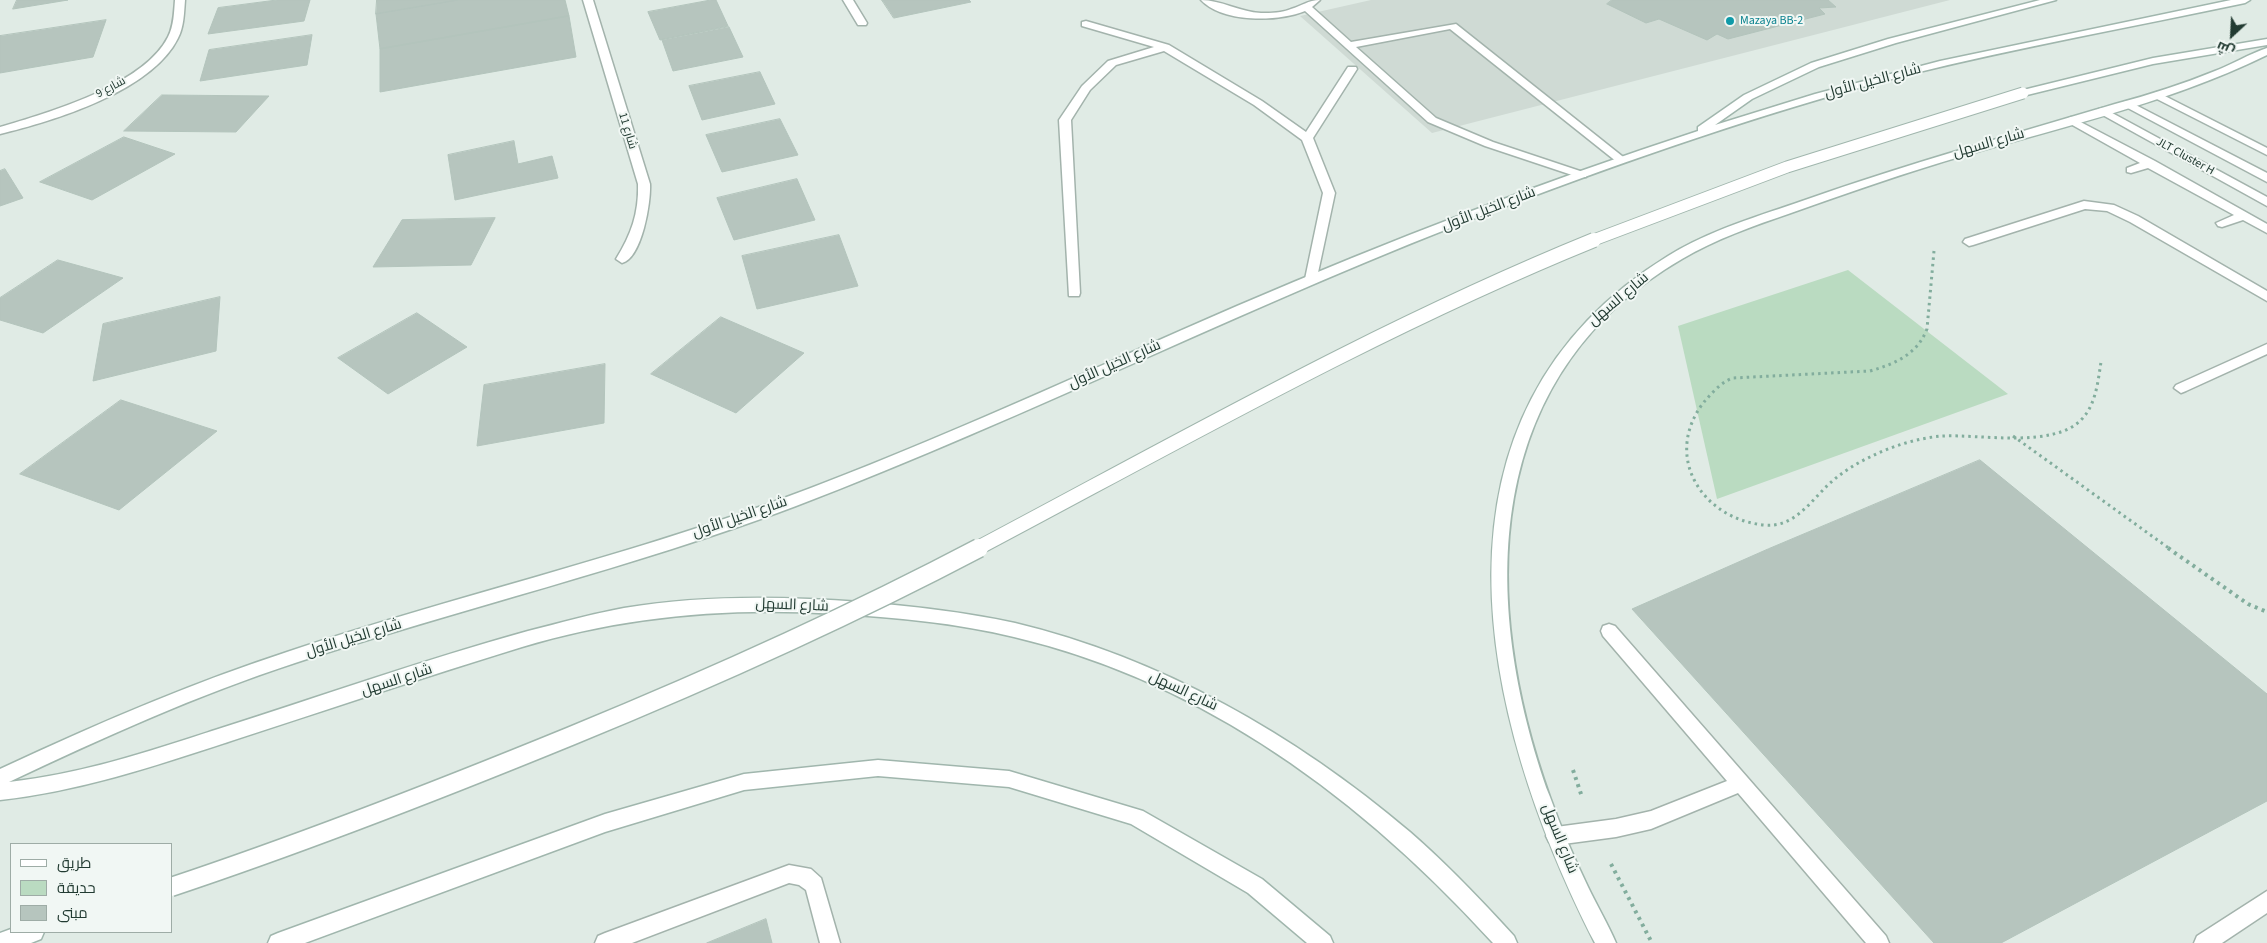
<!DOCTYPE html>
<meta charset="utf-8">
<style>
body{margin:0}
#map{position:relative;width:2267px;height:943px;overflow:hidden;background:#e0ebe5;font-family:"Source Sans 3",Cairo,sans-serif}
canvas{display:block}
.legend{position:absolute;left:10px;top:843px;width:162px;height:90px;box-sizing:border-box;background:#f1f7f4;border:1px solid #9eaca6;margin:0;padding:6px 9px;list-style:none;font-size:15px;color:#223b32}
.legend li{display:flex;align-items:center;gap:10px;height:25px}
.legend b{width:25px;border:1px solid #9eaca6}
.north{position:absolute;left:2207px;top:10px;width:50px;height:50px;-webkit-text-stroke:4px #f1f7f4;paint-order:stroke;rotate:205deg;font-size:14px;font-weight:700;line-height:20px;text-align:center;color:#223b32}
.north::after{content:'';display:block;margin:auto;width:18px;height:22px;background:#223b32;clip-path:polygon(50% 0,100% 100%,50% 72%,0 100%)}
</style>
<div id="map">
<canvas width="2267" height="943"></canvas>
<ul class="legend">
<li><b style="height:6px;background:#fff"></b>طريق</li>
<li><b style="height:14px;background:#badbc1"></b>حديقة</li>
<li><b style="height:14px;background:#b6c5be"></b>مبنى</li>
</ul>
<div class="north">ش</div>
</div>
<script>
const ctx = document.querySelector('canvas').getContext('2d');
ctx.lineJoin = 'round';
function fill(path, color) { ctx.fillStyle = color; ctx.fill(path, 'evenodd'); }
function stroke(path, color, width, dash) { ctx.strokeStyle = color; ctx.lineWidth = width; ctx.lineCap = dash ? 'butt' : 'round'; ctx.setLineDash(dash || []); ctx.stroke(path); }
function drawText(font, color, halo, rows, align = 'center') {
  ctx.font = font + ' "Source Sans 3",Cairo,sans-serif'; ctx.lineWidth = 4; ctx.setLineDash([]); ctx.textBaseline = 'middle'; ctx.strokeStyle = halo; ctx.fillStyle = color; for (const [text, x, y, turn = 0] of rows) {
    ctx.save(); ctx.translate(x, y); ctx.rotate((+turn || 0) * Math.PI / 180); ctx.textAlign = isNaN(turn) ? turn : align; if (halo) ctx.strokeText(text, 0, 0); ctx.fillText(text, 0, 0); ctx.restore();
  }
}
const built = new Path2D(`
 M1371 0H1950L1432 133 1300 16Z`);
const green = new Path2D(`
 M1848 270 2008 394 1717 499 1678 326Z`);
const building = new Path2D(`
 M17 0H68L13 9Z
 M277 0H310L304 21 208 34 218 8Z
 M377 0H458L376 14Z
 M458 0H565L569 16 380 49 376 14Z
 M711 0H716L728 26 660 40 648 12Z
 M882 0H969L971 2 894 18Z
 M1612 0H1828L1836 7 1819 8 1825 14 1728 39 1717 34 1707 40 1659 19 1646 23 1607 4Z
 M569 16 576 57 380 92V49Z
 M106 20 93 57 0 73V36Z
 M729 27 743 57 673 71 662 40Z
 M312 35 307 65 200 81 209 50Z
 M760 72 775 104 702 120 689 86Z
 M162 95 269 96 236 132 124 131Z
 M780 119 798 155 722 172 706 135Z
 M124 137 175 154 92 200 40 182Z
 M514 141 518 164 552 156 558 178 455 200 448 155Z
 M5 169 23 198 0 206V171Z
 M797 179 815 220 734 240 717 198Z
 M495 218 471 265 373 267 402 220Z
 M839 235 858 286 757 309 742 256Z
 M58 260 123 278 43 333 0 320V298Z
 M220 297 216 351 93 381 103 324Z
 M417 313 467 347 388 394 338 358Z
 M721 317 804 353 736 413 651 374Z
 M605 364 604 423 477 446 484 385Z
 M121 400 217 431 119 510 20 474Z
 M1980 460 2267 694V801L2001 943H1934L1632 609 1768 549Z
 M766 919 772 943H707Z`);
const pathFar1 = new Path2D(`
 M1934 251 1927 329C1917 355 1894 364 1870 371L1733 378C1721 382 1712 393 1704 402 1662 456 1702 519 1764 525 1794 528 1810 502 1829 484 1841 473 1855 464 1870 457 1892 446 1918 438 1942 436 1980 434 2054 449 2082 419 2096 404 2098 381 2101 362
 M2013 436 2170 549`);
const path = new Path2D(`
 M2168 548 2248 604 2267 612
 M1573 770 1582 797
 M1611 864 1652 943`);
const service = new Path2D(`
 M1201 0C1221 0 1240 12 1261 13 1271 13 1282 13 1291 9 1302 6 1308 0 1320 0L1312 7 1351 42 1456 24 1627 160 1621 163 1617 162 1450 29 1356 47 1436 118 1493 142 1586 173V177H1578L1485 146 1428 122 1305 11C1277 22 1223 23 1201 0Z
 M1086 21 1169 45 1262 101 1306 132 1348 67H1356L1357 69 1313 138 1335 193 1316 282 1311 283 1305 279 1323 193 1302 140 1254 105 1164 51 1116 65 1090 90 1071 120 1080 293 1079 296H1069L1059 120 1082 86 1108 61 1154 47 1082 26V22Z
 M2157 92 2267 148V155L2153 97 2152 95Z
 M2128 101 2267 173V182L2124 106V102Z
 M2103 108 2267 197V206L2099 113V109Z
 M2071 117 2155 161 2267 224V233L2243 220 2222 227 2218 226 2216 223 2234 215 2148 168 2131 173 2127 172V168L2140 163 2067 122 2065 120Z
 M2084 201 2114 205 2138 216 2267 291V301L2130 222 2107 211 2085 209 1973 245 1969 246 1963 242 1965 239Z
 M2267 344V354L2186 391 2181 393 2174 388 2176 385Z
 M1609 624 1615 626 1886 936 1889 943H1866L1738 793 1651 829 1616 837 1556 845 1549 842 1546 836 1549 830 1556 827 1616 819 1651 811 1727 781 1603 636 1601 631 1603 626Z
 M789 865 811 869 821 878 840 943H820L806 890 799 885 789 883 632 943H595L598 936 605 933Z
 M2267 891V913L2222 943H2194L2197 936Z`);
const minor = new Path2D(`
 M175 0H185C184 12 184 27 178 38 152 91 54 121 0 134V127C48 113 144 85 168 37 174 26 174 12 175 0Z
 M583 0H593L650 184C651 202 642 258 622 263L616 259C631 235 639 213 638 184Z
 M843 0H853L867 23 866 25H858Z`);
const secondary = new Path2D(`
 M2040 0H2056L1896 43 1819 67 1752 99 1715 125 1815 94 1940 61 2231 0H2250L2245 3C2132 27 2019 47 1907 75 1768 111 1633 158 1499 209 1261 299 1034 415 796 506 632 568 462 608 295 663 197 695 102 738 9 782 81 774 147 752 215 730 319 697 423 660 528 631 560 623 591 614 624 608 701 595 782 596 861 602 912 606 964 612 1015 623 1161 658 1296 735 1410 832 1447 864 1481 900 1514 936L1517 943H1493C1363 800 1205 682 1014 637 956 623 895 617 836 614 729 607 625 616 522 647 424 677 326 710 228 742 152 767 80 791 0 800V769C94 725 189 684 287 652 451 597 621 558 784 498 938 441 1087 371 1237 306 1388 241 1542 182 1698 131V127L1744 95 1811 63 1888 39Z
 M2267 39V45L2153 64 2023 96 2018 93 2019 91 2153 58Z
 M2267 48V55C2163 106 2047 130 1936 164 1887 179 1839 196 1791 213 1753 226 1716 239 1682 259 1481 376 1479 600 1550 797 1561 828 1574 858 1588 887 1597 906 1608 924 1616 943H1595C1480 717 1410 415 1668 256 1710 230 1759 216 1805 200 1907 164 2011 135 2115 104 2149 95 2183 84 2215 71 2233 64 2249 54 2267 48Z
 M878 760 1009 771 1143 811 1262 879 1330 936 1333 943H1307L1248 893 1131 824 1009 787 878 776 744 790 605 832 305 943H268L271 936 278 933 605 814 744 774Z
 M11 929V932H44L41 939 31 943H0V933Z`);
const secondaryBridgeFar2 = new Path2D(`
 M1591 241 1787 167 2023 93`);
const secondaryBridgeFar1 = new Path2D(`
 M976 549C1180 441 1380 327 1594 240`);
const secondaryBridge = new Path2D(`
 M171 887C306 842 439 790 571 736 710 679 846 618 979 548`);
const markers = [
 [1730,21,5,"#0f9aa8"]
];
const farCulturenames = [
 ["Mazaya BB-2",1740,21]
];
const farStreetnames = [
 ["شارع 9",111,88,-28],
 ["شارع 11",627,131,73],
 ["JLT Cluster H",2185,157,29]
];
const streetNames = [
 ["شارع الخيل الأول",1873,82,-15],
 ["شارع السهل",1989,144,-16],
 ["شارع الخيل الأول",1489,210,-21],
 ["شارع السهل",1619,300,-40],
 ["شارع الخيل الأول",1115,365,-24],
 ["شارع الخيل الأول",740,518,-19],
 ["شارع السهل",792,606,2],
 ["شارع الخيل الأول",354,639,-17],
 ["شارع السهل",397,681,-18],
 ["شارع السهل",1183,692,25],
 ["شارع السهل",1559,839,68]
];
fill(built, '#cfdad4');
fill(green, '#badbc1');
fill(building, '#b6c5be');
stroke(building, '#b3c4bc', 1);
stroke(service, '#a3b3ac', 3);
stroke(minor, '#a3b3ac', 3);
stroke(secondary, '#a0b6ad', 3);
stroke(pathFar1, '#82ad9d', 3, [2.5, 4]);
stroke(path, '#82ad9d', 4, [3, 4.5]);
fill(service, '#fff');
fill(minor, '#fff');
fill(secondary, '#fff');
stroke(secondaryBridgeFar2, '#a0b6ad', 13, []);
stroke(secondaryBridgeFar1, '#a0b6ad', 16, []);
stroke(secondaryBridge, '#a0b6ad', 21, []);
stroke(secondaryBridgeFar2, '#fff', 11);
stroke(secondaryBridgeFar1, '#fff', 14);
stroke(secondaryBridge, '#fff', 18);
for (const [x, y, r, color] of markers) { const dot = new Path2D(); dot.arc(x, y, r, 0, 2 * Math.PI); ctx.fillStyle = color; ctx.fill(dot); stroke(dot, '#f1f7f4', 2); }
drawText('12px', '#0d838f', '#f1f7f4', farCulturenames, 'left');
drawText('12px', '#223b32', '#f1f7f4', farStreetnames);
drawText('15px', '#223b32', '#f1f7f4', streetNames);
</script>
